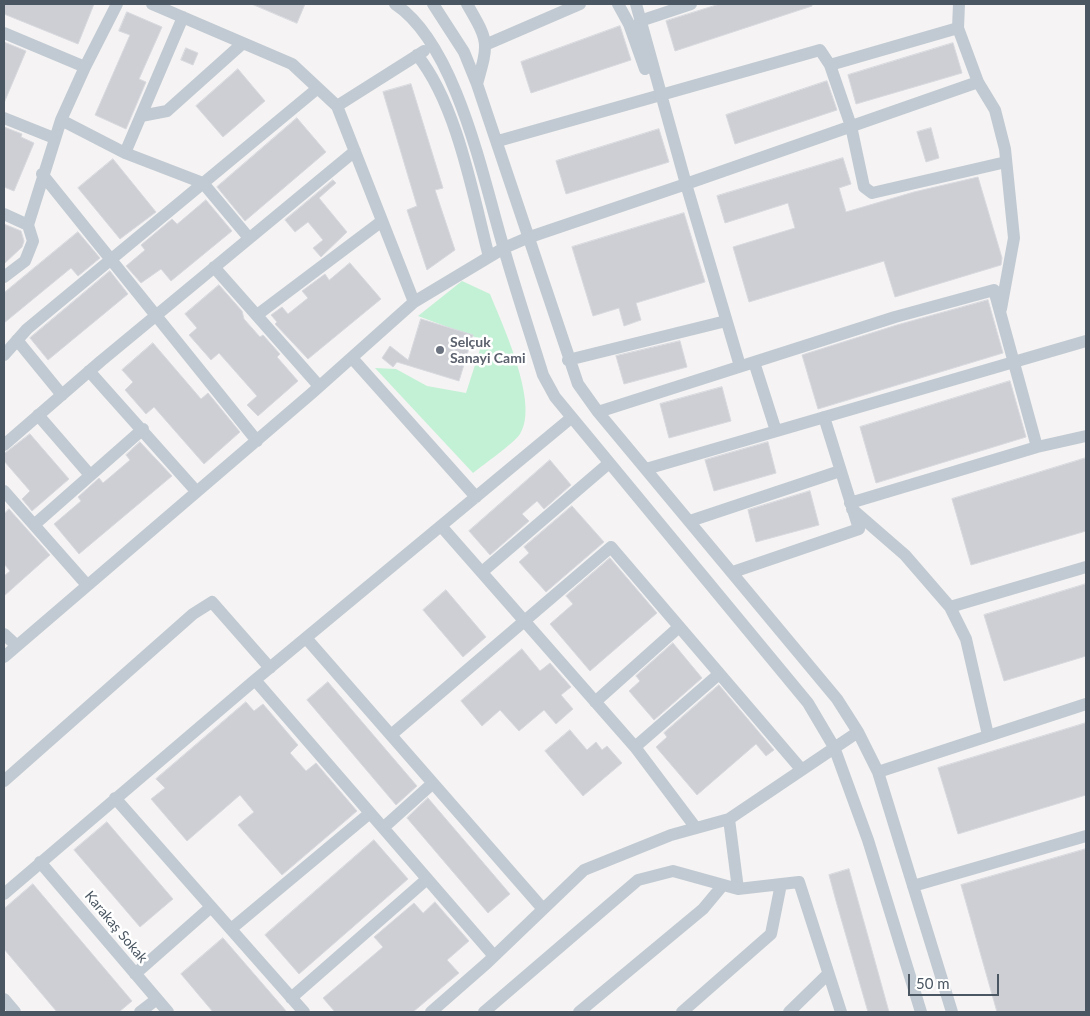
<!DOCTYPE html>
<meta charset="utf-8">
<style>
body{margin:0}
#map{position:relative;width:1090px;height:1016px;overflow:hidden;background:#f5f3f3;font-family:Lato,sans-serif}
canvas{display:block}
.frame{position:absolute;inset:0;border:5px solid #4a5661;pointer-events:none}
.scale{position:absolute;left:908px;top:974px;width:91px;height:22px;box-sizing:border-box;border:2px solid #4a5661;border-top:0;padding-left:6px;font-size:15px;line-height:18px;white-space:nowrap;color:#4a5661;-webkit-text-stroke:4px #fff;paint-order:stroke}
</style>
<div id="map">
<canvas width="1090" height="1016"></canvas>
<div class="frame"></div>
<div class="scale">50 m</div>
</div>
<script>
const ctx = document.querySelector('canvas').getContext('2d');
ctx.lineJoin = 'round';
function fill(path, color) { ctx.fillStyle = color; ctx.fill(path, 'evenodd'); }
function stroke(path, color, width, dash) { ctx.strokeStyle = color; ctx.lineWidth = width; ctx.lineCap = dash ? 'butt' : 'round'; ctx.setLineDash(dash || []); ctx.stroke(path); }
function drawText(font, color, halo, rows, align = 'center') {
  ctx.font = font + ' Lato,sans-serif'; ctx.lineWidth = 5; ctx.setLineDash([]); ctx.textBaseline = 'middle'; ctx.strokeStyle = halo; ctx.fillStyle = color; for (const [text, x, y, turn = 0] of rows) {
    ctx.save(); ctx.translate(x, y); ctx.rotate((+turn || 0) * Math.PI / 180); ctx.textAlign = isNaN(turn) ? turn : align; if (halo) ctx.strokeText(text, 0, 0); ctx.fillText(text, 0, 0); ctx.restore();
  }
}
const green = new Path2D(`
 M462 281 490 294C502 324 540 404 520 434 512 445 484 464 473 473L375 368 396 369 427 386 466 393 483 340 418 316Z`);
const building = new Path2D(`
 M4 4H94L78 44 4 14Z
 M252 4H305L297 23Z
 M720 4H812V6L675 51 666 21Z
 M127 12 162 27 139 79 146 82 126 129 95 115 130 35 119 31Z
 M620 26 631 60 531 93 521 62Z
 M4 42 26 51 4 103Z
 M953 43 962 73 856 104 848 75Z
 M186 48 198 53 193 65 181 60Z
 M238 69 265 101 223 137 196 106Z
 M827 81 837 110 735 144 726 115Z
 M411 84 443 188 435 190 455 250 427 270 407 210 417 206 383 92Z
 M297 118 326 152 245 221 217 187Z
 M4 127 22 134 21 137 34 143 14 191 4 187Z
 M931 128 939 158 926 162 917 132Z
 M659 129 669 162 566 194 556 161Z
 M843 158 851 184 839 188 846 212 914 192 978 177 1002 258 1001 265 895 297 884 261 749 302 733 247 795 228 788 203 725 223 717 196Z
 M113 159 156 212 120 239 78 188Z
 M333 180 336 183 319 198 347 232 321 257 313 248 323 240 308 222 295 232 285 220Z
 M206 200 232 231 171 281 161 269 141 283 126 266 145 250 141 245 172 219 177 224Z
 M684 213 705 282 636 303 641 320 624 326 619 308 593 316 572 247Z
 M4 224 21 231 24 241 22 247 4 264Z
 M78 232 100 258 78 276 71 268 4 323V293Z
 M350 263 381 299 308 359 275 324 277 322 271 315 282 307 288 314 308 298 302 291 325 274 329 280Z
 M110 271 128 294 48 360 30 338Z
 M219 285 242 311 244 319 260 337 263 335 280 354 277 357 298 381 258 416 247 405 257 396 219 353 211 360 189 335 197 328 185 314Z
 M988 300 1003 353 818 409 802 355 897 325Z
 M421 319 473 335 459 381 397 362 393 367 382 358 390 346 408 360Z
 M680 341 687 367 624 384 616 356Z
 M153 343 201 399 208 393 240 432 204 464 154 407 146 414 125 390 133 382 122 370Z
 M1010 381 1026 437 876 483 860 427Z
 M722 387 731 421 669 438 660 404Z
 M30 434 69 479 32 511 22 499 30 491 4 461V454Z
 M140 442 172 476 79 554 54 524 81 501 78 497 99 478 103 483 130 460 126 455Z
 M768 442 776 473 714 491 705 460Z
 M1086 458V531L971 565 952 499Z
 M550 460 571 485 544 509 537 501 522 514 529 521 490 555 469 531Z
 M810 491 819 525 756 542 748 510Z
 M572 506 604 542 546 592 519 562 529 553 524 547Z
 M9 509 50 555 4 596V576L10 571 4 564V514Z
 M610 558 657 613 590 671 550 624 573 604 566 596Z
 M1086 584V656L1004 681 984 615Z
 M446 590 486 637 463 657 423 610Z
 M673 643 702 678 654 720 629 691 640 681 636 676Z
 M522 649 540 671 550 663 571 687 561 695 573 709 556 724 544 710 519 731 500 710 482 726 461 701Z
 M328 682 417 786 396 805 307 700Z
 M719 685 774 750 766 756 756 744 697 795 656 747 667 737 664 733Z
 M246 702 254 711 263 704 298 745 290 753 306 771 316 763 357 811 282 875 238 825 254 812 240 795 187 841 151 799 165 788 156 779Z
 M1086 723V795L958 834 938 768Z
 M570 730 587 750 596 742 602 750 607 746 622 763 583 796 545 751Z
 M428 798 510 894 488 913 407 818Z
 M107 822 173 899 140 927 74 850Z
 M374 840 408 879 299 974 265 935Z
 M1086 849V1012H997L961 885Z
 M849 869 871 947 889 1012H868L836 901 829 875Z
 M33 884 132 1001 119 1012H57L4 949V909Z
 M435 902 469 941 447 960 459 973 413 1012H335L323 998 383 947 374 937 414 903 423 913Z
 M223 938 287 1012H213L181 974Z`);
const minor = new Path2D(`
 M152 4 292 64 337 106 414 302
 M395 4C457 45 483 179 504 249 516 291 530 333 543 375L555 397 808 703 834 747 868 840 921 1012
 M433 4 464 52 477 84 578 384 598 412 837 699 858 732 878 772 952 1012
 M467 4C489 42 489 42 477 84
 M618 4 629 24 645 69
 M640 21 691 4
 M958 28 959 4
 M4 33 85 67
 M485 45 580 4
 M417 55C457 104 473 195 489 257
 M830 65 851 126 864 187 872 193 1006 162
 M978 82 995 110 1005 149 1014 238 1001 309
 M337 106 424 51
 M141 116 167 111 243 43
 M4 118 54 138
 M61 120 125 153 203 183 249 238
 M498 141 820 50 830 65 958 28 978 82 686 184 740 366
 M125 153 183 17
 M42 174 257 441
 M4 214 28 225 61 120 85 67 117 4
 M214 267 319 386
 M4 277 25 261 33 241 28 225
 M257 315 382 221
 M17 340 62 395
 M4 355 27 329 318 88
 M352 358 476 497
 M568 360 726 321
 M754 362 776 431
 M89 371 196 491
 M598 412 895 317 994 290 1037 447 850 503
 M38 415 90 475
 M4 445 101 361 355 151
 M1037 447 1086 436
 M646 469 1086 341
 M4 491 87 585
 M852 509 905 555 950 607 966 639 988 735
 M690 521 840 471
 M34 525 143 429
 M441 526 635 747 696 828
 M482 572 608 464
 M733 572 859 529 824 417
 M950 607 1086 567
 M4 634 17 646
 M306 638 543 909
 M4 657 312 393 414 302 504 248 527 238 686 184 636 4
 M255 680 494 956
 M595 702 679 627
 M391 735 611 547 801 769
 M635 747 719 674
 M878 772 1086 704
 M4 781 193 614 212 602 270 668
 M115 798 304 1012
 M729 819 738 889
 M383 828 433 783
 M40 862 168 1012
 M913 886 1086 836
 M4 894 255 680 571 418
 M231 929 370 813
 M135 974 211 907
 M291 998 427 879
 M4 999 15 1012
 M140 1012 157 999
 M431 1012 487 963 584 870 671 835 729 819 858 732
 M484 1012 638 880 673 871 738 889 799 882 841 1012
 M579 1012 703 909 723 885
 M682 1012 771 934 781 884
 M789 1012 828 974`);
const markers = [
 [440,350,5,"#6b7280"]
];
const worshipNames = [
 ["Selçuk",450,342],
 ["Sanayi Cami",450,358]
];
const streetNames = [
 ["Karakaş Sokak",116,927,50]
];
fill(green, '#c3f1d5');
fill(building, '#cdcfd5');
stroke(building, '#d7d9de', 1);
stroke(minor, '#c1cad2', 12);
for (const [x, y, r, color] of markers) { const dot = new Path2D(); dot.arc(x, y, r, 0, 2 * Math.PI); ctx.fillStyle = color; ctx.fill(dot); stroke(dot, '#fff', 2); }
drawText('bold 14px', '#5b616d', '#fff', worshipNames, 'left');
drawText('14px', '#4a5661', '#fff', streetNames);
</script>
